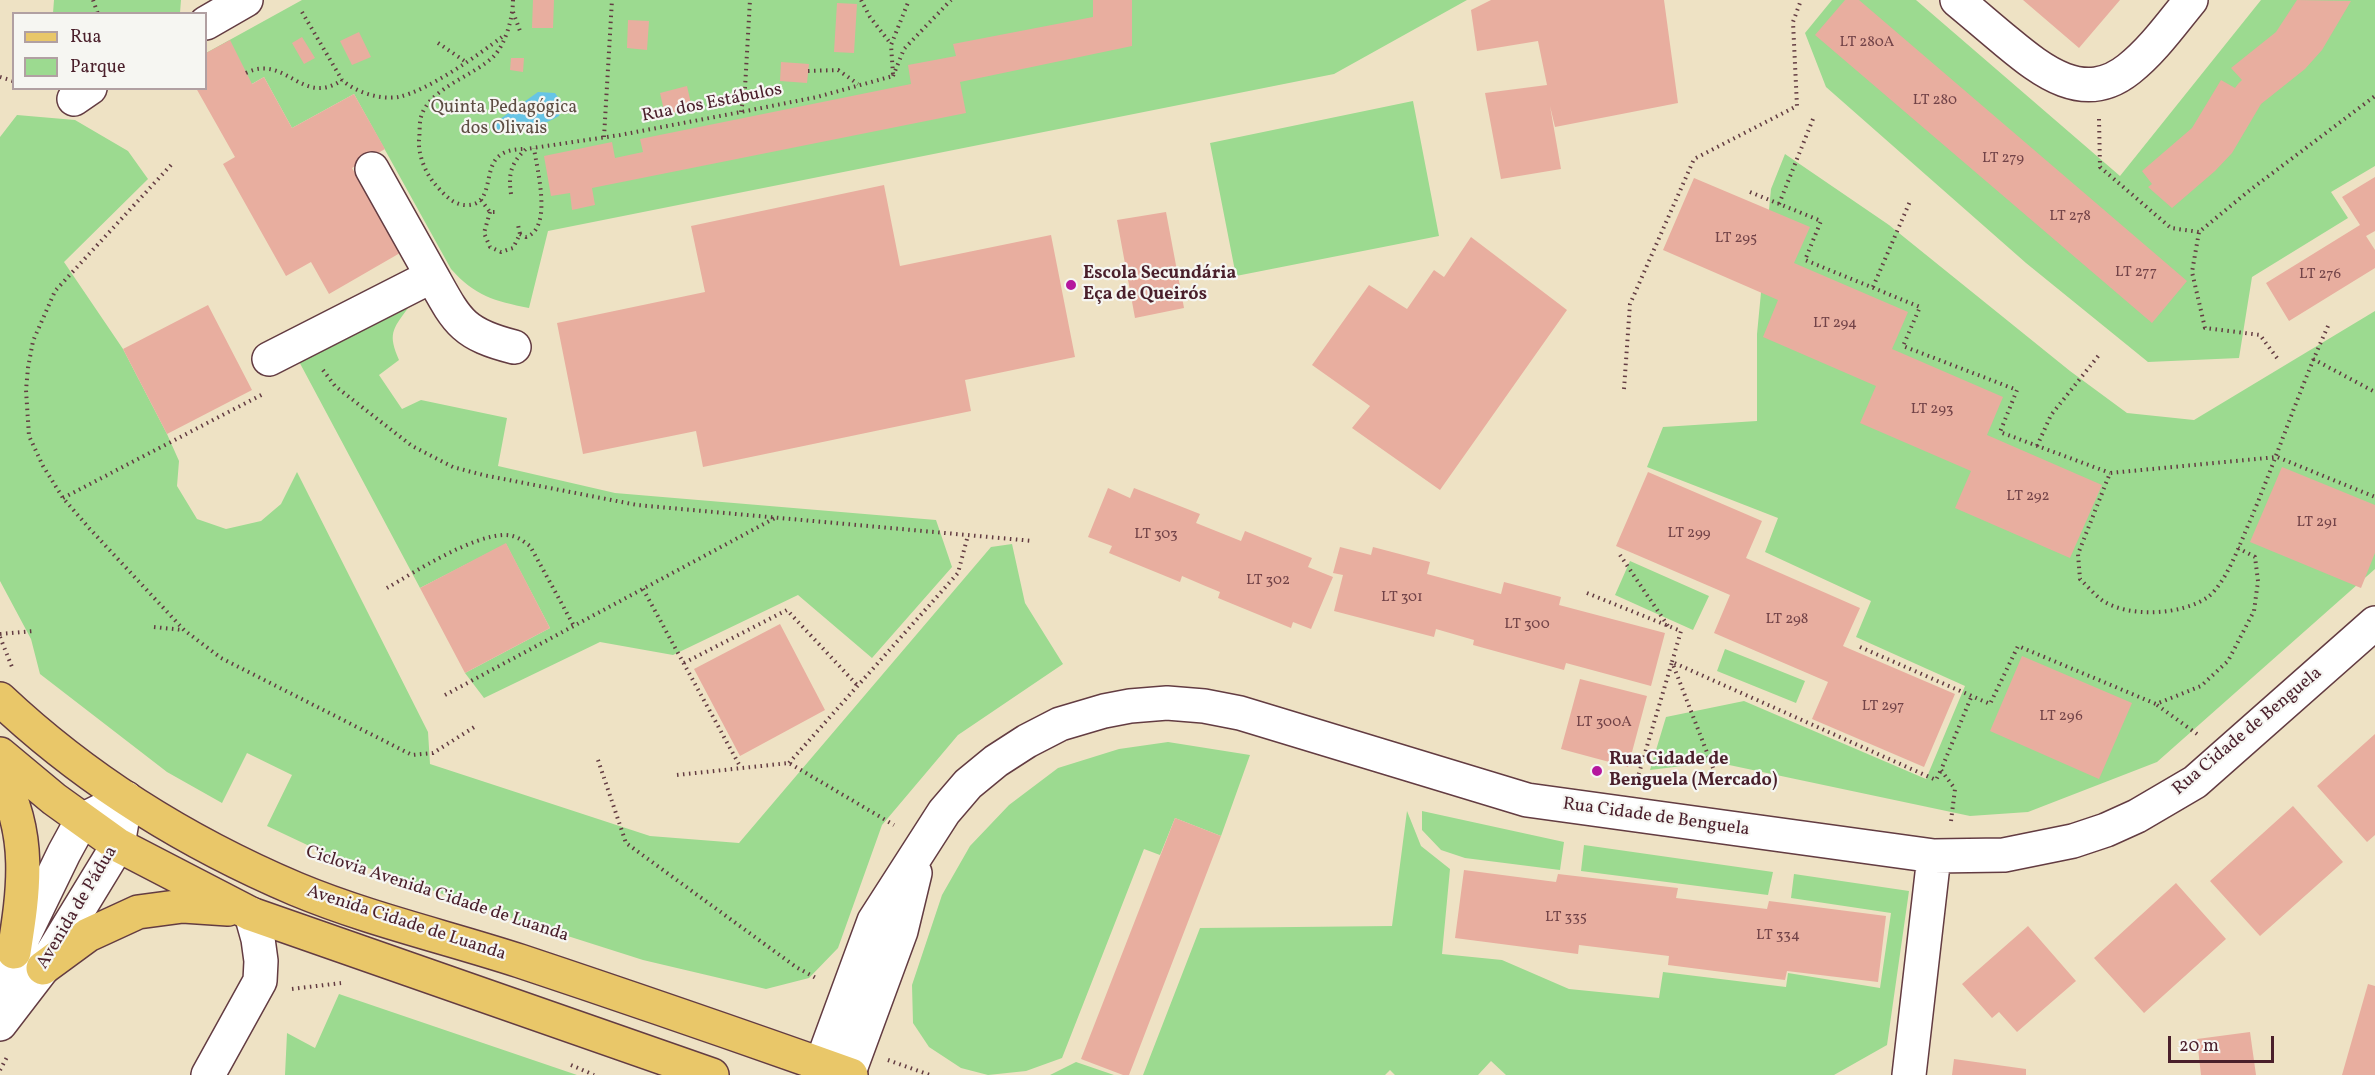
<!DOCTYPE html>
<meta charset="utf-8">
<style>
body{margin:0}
#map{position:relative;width:2375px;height:1075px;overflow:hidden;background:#eee2c4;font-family:Vollkorn,serif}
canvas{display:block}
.legend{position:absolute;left:12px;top:12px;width:195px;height:78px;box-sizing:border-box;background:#f6f6f2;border:2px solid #b1a0a2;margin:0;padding:8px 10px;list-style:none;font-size:18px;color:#4a1f2b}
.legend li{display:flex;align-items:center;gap:12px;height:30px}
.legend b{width:30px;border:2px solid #b1a0a2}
.scale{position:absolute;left:2168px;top:1036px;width:106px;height:27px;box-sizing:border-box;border:3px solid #4a1f2b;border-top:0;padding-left:8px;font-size:18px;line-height:21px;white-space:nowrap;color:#4a1f2b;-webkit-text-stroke:4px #f6f6f2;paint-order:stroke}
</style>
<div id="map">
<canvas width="2375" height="1075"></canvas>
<ul class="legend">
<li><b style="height:8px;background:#e9c769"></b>Rua</li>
<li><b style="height:16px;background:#9cda90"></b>Parque</li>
</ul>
<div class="scale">20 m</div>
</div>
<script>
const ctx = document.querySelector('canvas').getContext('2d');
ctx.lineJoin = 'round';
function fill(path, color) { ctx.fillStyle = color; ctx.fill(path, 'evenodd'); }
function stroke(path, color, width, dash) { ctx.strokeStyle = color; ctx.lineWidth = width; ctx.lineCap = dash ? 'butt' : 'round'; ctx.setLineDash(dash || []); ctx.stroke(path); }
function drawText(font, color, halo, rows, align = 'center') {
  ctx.font = font + ' Vollkorn,serif'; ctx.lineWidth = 4.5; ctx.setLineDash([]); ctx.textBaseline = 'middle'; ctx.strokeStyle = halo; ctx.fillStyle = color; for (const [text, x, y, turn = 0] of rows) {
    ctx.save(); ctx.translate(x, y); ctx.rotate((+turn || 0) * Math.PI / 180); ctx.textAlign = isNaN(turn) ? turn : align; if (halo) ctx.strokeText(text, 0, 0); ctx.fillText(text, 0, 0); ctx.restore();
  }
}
const green = new Path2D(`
 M54 0H181L180 13H53Z
 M302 0H1467L1334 74 548 231 529 308C494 301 475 296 451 269L354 94 292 128 264 77 208 109 206 88V53Z
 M1832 0H1916L2120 176 2261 0H2375V166L2331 192 2348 218 2252 277 2239 358 2148 362 2026 263 1826 87 1805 33Z
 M1413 101 1439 236 1236 276 1210 143Z
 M17 115 75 120 128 151 148 179 64 262 123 349 167 434 179 461 177 486 197 519 226 529 261 521 281 504 297 472 428 732 430 764 650 836 739 843 991 547 1012 544 1025 603 1063 664 958 735 882 825 838 948 809 978 766 989 643 960 508 917 320 851 267 826 292 775 247 753 222 803 167 772 40 674 31 639 0 581V137Z
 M1785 154 1889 225 2070 371 2127 413 2194 420 2375 311V569L2157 762 2028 812 1970 816 1715 762 1650 770 1666 717 1744 701 1926 779 1965 686 1856 637 1871 601 1765 552 1778 518 1647 467 1663 427 1757 421V334L1771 189Z
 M399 307 408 308C392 330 388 334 399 360L379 375 402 409 421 400 507 418 498 466 615 493 936 520 952 567 872 658 798 595 673 655 600 642 484 698 465 673 550 628 506 544 420 588 295 354Z
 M1630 561 1709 596 1693 630 1615 595Z
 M1725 649 1805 681 1796 703 1717 671Z
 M1168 742 1250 755 1221 836 1175 818 1160 855 1144 849 1062 1058 1026 1071 988 1075 961 1068 929 1047 913 1023 912 985 942 895 970 846 1009 805 1058 768 1119 749Z
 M1407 811 1421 846 1450 869 1442 954 1502 960 1569 989 1659 998 1663 972 1786 987 1788 973 1880 988 1891 913 1791 898 1794 874 1909 891 1887 1045 1834 1075H1506L1491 1061 1478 1075H1395L1390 1070 1385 1075H1143L1200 928 1392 926Z
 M1422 811 1564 842 1560 870 1465 858 1441 850 1422 830Z
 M1584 845 1773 872 1768 895 1581 871Z
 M339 994 577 1075H285L287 1033 315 1048Z
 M1076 1062 1114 1075H1050Z`);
const water = new Path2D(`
 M538 92 555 93 563 104 559 116C541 126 514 136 495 132L496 122Z`);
const building = new Path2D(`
 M533 0H554L553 28H532Z
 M1093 0H1132V46L960 82 966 113 592 188 595 205 572 210 570 193 551 196 544 156 612 142 615 158 643 152 640 139 911 84 908 65 956 56 953 44 1093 17Z
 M1491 0H1664L1678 103 1555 127 1550 106 1561 169 1501 179 1485 93 1547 85 1538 41 1477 51 1471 10Z
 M1845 0H1859L2187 281 2152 323 1815 35Z
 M2023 0H2120L2079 48Z
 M2297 0 2351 1 2322 50 2305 69 2261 104 2232 153 2215 171 2172 208 2148 187 2152 184 2142 171 2192 128 2221 80 2235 88 2238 84 2242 80 2231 68 2276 32Z
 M837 3 857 4 854 53 834 52Z
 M628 20 649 21 647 50 627 48Z
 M359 32 371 57 352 65 340 41Z
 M302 37 315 58 304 64 292 43Z
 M230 40 252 84 264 77 292 128 354 94 385 149 352 168 400 253 329 294 311 262 286 276 223 164 235 157 196 88H206V53Z
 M511 58H524L523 72 510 70Z
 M781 62 809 64 807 83 780 81Z
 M687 86 692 108 665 115 660 93Z
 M2375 177V231L2366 236 2375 250V268L2289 321 2266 283 2360 225 2342 197Z
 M1694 178 1810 227 1794 263 1908 312 1892 349 2003 397 1987 435 2102 485 2070 558 1955 508 1971 471 1860 423 1876 386 1763 337 1778 300 1663 250Z
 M884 185 900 266 1051 235 1075 357 965 380 971 411 703 467 696 431 583 454 557 323 705 292 691 226Z
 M1166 212 1184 308 1135 318 1117 220Z
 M1471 237 1567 310 1440 490 1352 428 1370 406 1312 365 1369 285 1407 309 1434 270 1444 277Z
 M208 305 252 390 167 434 123 349Z
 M2282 467 2375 505V553L2361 588 2250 542Z
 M1648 472 1762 521 1746 558 1860 608 1843 646 1955 694 1924 767 1812 719 1828 682 1714 633 1730 595 1616 546Z
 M1108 488 1130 498 1134 488 1200 514 1196 523 1241 541 1245 531 1312 558 1308 567 1333 577 1311 629 1293 622 1291 628 1218 598 1220 592 1203 585 1182 576 1180 582 1109 553 1112 546 1088 537Z
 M506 543 550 628 465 673 420 588Z
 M1340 547 1371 555 1373 547 1430 562 1427 574 1501 594 1504 582 1561 597 1559 605 1665 633 1651 686 1566 663 1564 670 1473 645 1474 640 1436 629 1434 637 1334 611 1343 575 1333 573Z
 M780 624 825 710 740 756 694 669Z
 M2022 656 2132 703 2099 779 1990 731Z
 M1580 679 1647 696 1628 767 1561 749Z
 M2375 734V835L2367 842 2317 786Z
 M2293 806 2343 862 2260 936 2210 881Z
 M1175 818 1221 836 1129 1075H1123L1081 1059Z
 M1464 870 1556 882 1558 874 1678 888 1676 898 1767 909 1769 901 1886 916 1878 982 1787 971 1785 980 1668 965 1669 956 1579 945 1578 954 1455 938Z
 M2176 883 2226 939 2144 1013 2094 958Z
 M2028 926 2076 981 2017 1032 1999 1012 1992 1018 1962 984Z
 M2368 984 2375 986V1075H2342Z
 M2250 1032 2256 1075H2201L2197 1039Z
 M1954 1059 2026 1069V1075H1952Z`);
const path = new Path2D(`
 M93 0 98 14
 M513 0C513 17 506 43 494 56 474 76 429 88 421 117 419 124 420 133 419 140 418 154 425 172 434 183 442 192 453 206 467 205 494 205 483 169 499 156 506 150 517 149 525 149
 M861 0 870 17 891 44
 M302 12 342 80C355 92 380 100 398 97 428 91 478 55 502 37
 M513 12 520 31
 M438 43 466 62
 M808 71 838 70 858 84
 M246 73C286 53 302 108 342 80
 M893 74 891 45 909 0
 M893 76 904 49 951 0
 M0 77 13 81
 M741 112 745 88 750 0
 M2099 119 2100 167 2171 228 2199 232
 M604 137 612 0
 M171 165 55 291 33 341 28 368 26 390 29 436 43 466 63 498 89 528 184 630 221 658 412 755 433 753 476 726
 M1750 192 1821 221 1805 260 1920 307 1903 346 2017 390 2000 432 2110 473
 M511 194C508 174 511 163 526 149L620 135 741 112 817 97 893 76
 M481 200 490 212H498
 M1779 204 1813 119
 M490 212 484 233 490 247 501 252 513 248 520 234 518 225
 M520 234 526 237C553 228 537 170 534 148
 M1873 287 1911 199
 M2328 326C2299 390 2277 457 2250 521 2240 543 2227 582 2208 597 2182 615 2130 618 2103 601 2095 595 2087 586 2080 579L2078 554 2110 473 2277 457 2375 497
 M2277 358 2260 335 2205 328 2192 272 2199 232 2250 190 2375 96
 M2313 359 2375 392
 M323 370 335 386 412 446 453 467 483 475 637 505 1033 541
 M1624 389 1630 304 1694 159 1797 106 1793 22 1801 0
 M2037 446 2051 415 2099 355
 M63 498 265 393
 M1620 555 1668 626
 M387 588C416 571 473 535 505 535 515 535 522 540 530 546L574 626
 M643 589 741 768
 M1587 593 1681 631 1672 662 1713 768
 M154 627 183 630
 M0 634 34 631
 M0 637 12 667
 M1860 647 1990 704 2018 646 2156 704 2201 686 2228 661 2254 611 2258 581 2255 557 2238 548
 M684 663 787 610 858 686
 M445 695 775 518
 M2157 705 2197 734
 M598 760 626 843 796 967 816 978
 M789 763 958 573 968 535
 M677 775 789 763 894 825
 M1637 780 1672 662 1936 780 1941 770
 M1951 821 1955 789 1941 770 1972 695
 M292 989 341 983
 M888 1060 930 1075
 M571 1065 594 1075
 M0 1070 7 1057`);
const minor = new Path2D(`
 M1957 0C1974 14 1990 28 2007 42 2042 71 2084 105 2129 69 2153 50 2172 23 2191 0
 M206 23 246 0
 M74 99 90 88
 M432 276C457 321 462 334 514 347
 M269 359 432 276 372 169
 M0 985 64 853 82 820 126 798
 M0 1024 43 968 118 845 126 798
 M208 1075 260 981 261 961 258 939 251 914
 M821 1075V1065L874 921 944 812 968 784 996 761 1027 741 1060 724 1104 711 1130 706 1167 703 1204 706 1240 713 1527 800 1934 856 2004 855 2073 841 2106 830 2137 816 2195 782 2375 623
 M848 1075 901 931 915 873
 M1909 1075 1934 856`);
const major = new Path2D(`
 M0 699C85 779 188 843 296 889 368 919 446 937 520 961 631 998 741 1036 851 1075
 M0 754 54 799 118 845 251 914 712 1075
 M0 776C32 834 24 890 14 952
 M43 968 88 935 138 912 183 906 228 909`);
const markers = [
 [1071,285,6,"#b5179e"],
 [1597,771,6,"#b5179e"]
];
const numberNames = [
 ["LT 280A",1867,43],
 ["LT 280",1935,101],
 ["LT 279",2003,159],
 ["LT 278",2070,217],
 ["LT 295",1736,239],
 ["LT 277",2136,273],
 ["LT 276",2320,275],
 ["LT 294",1835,324],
 ["LT 293",1932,410],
 ["LT 292",2028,497],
 ["LT 291",2317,523],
 ["LT 299",1689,534],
 ["LT 303",1156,535],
 ["LT 302",1268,581],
 ["LT 301",1402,598],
 ["LT 298",1787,620],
 ["LT 300",1527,625],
 ["LT 297",1883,707],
 ["LT 296",2061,717],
 ["LT 300A",1604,723],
 ["LT 335",1566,918],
 ["LT 334",1778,936]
];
const streetNames = [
 ["Rua dos Estábulos",712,104,-11],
 ["Rua Cidade de Benguela",2248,732,-40],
 ["Rua Cidade de Benguela",1656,818,8],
 ["Ciclovia Avenida Cidade de Luanda",437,895,18],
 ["Avenida de Pádua",78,908,-59],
 ["Avenida Cidade de Luanda",406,924,18]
];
const parkNames = [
 ["Quinta Pedagógica",504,109],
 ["dos Olivais",504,130]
];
const poiNames = [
 ["Escola Secundária",1083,275],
 ["Eça de Queirós",1083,296],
 ["Rua Cidade de",1609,761],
 ["Benguela (Mercado)",1609,782]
];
fill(green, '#9cda90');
fill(water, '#67c4e5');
fill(building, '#e8ae9f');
stroke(minor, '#633c42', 36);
stroke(major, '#633c42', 36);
stroke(path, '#633c42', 4, [1.5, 4.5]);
stroke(minor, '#fff', 33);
stroke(major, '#e9c769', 33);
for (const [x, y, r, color] of markers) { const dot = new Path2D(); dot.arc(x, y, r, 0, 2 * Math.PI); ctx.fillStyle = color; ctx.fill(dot); stroke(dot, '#f6f6f2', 2); }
drawText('15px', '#724348', null, numberNames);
drawText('18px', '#4a1f2b', '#f6f6f2', streetNames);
drawText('18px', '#5e4e44', '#f6f6f2', parkNames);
drawText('bold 18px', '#4a1f2b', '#f6f6f2', poiNames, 'left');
</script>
